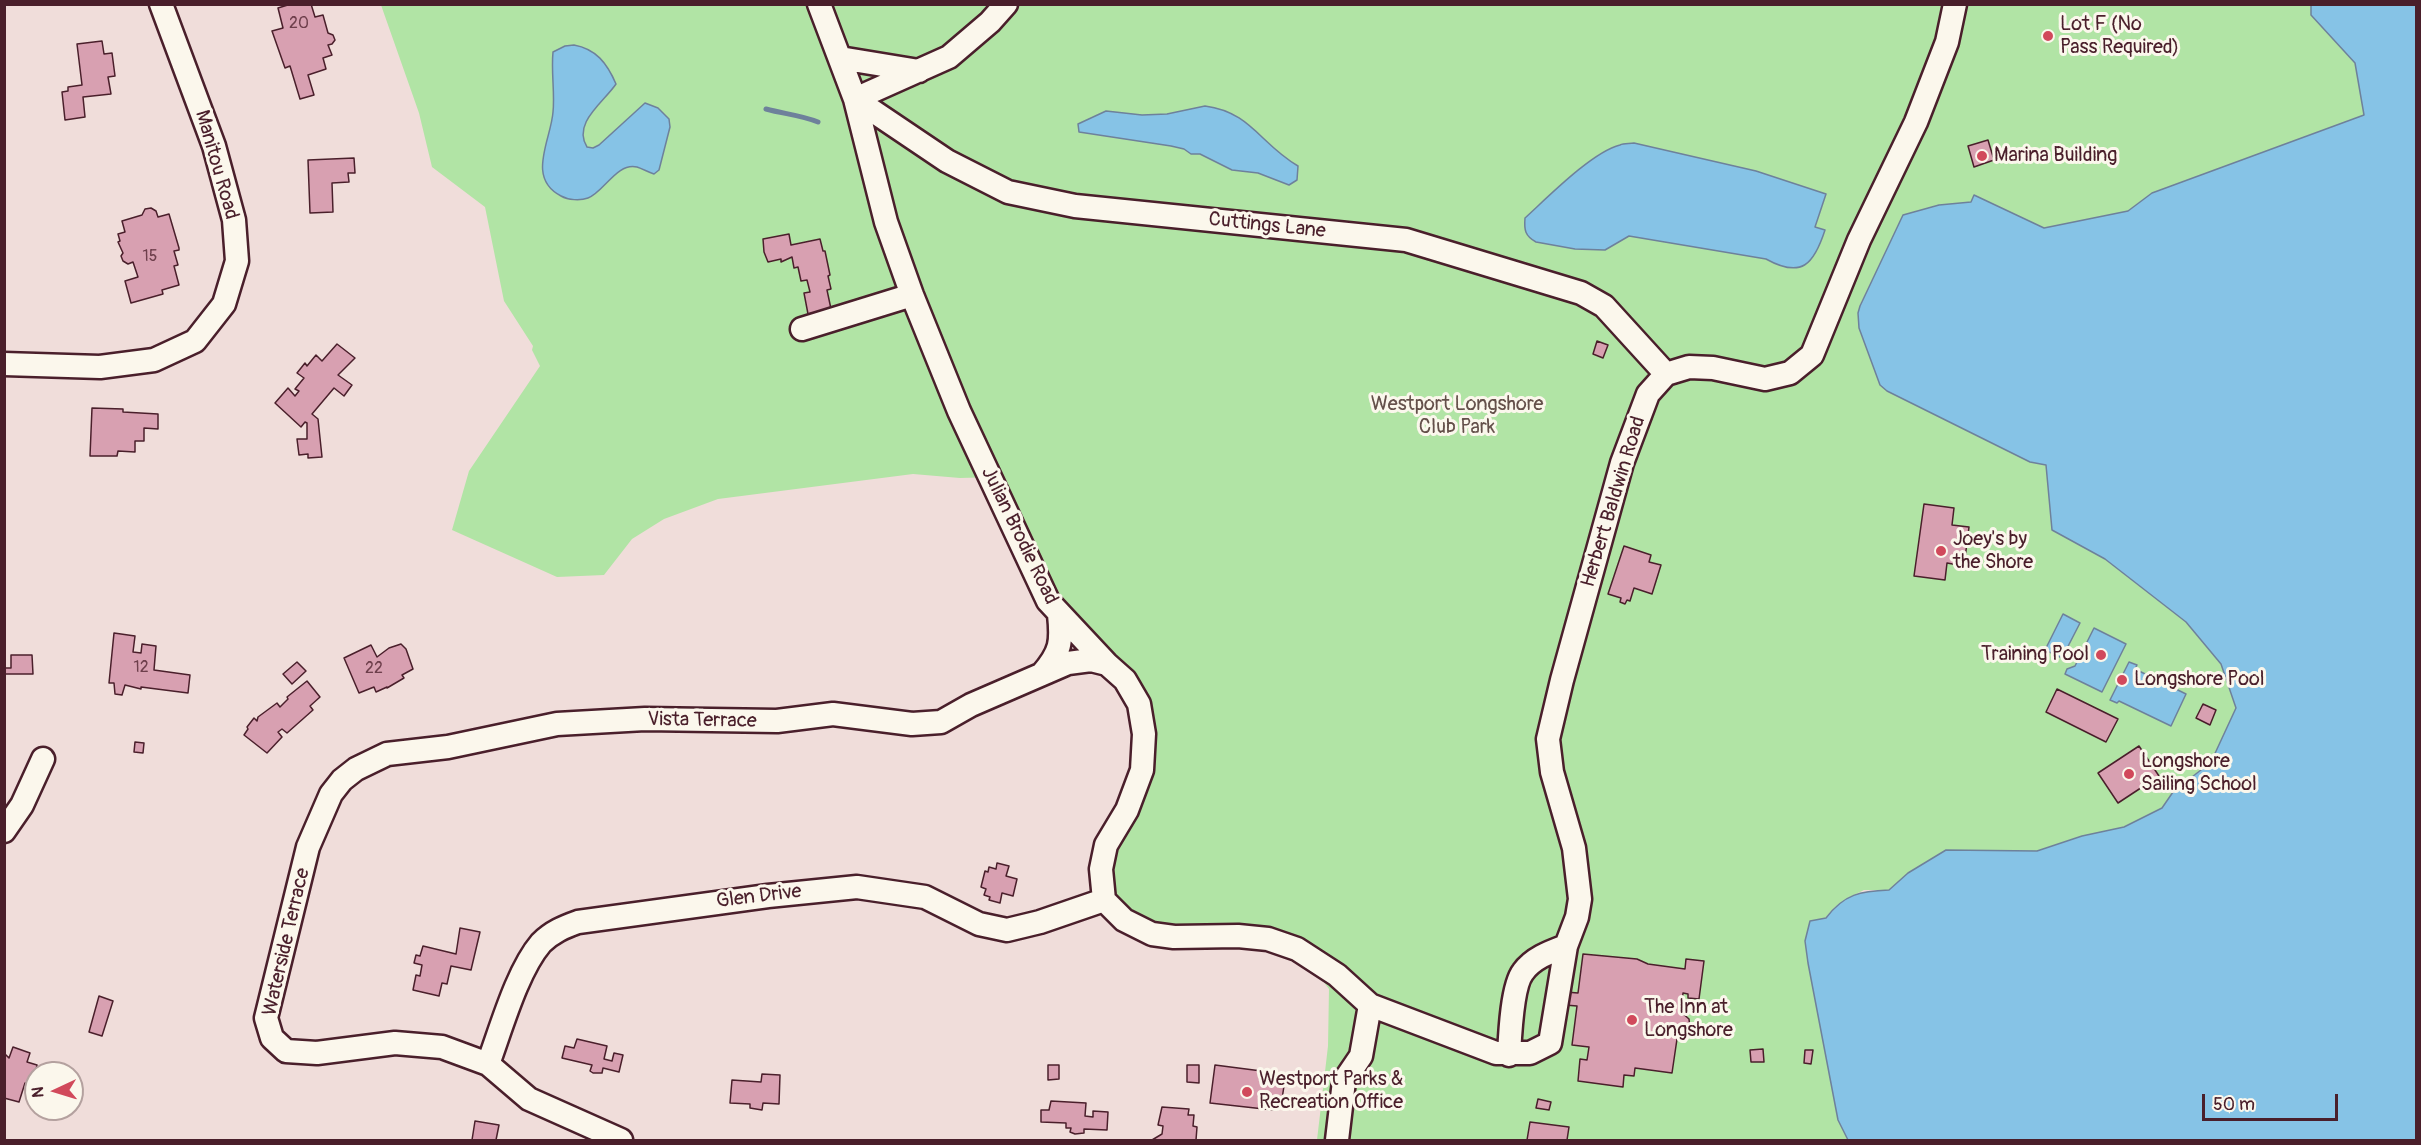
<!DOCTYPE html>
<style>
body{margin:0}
#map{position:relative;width:2421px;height:1145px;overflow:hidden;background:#f0ddda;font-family:Pangolin,sans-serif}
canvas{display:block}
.frame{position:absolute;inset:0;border:6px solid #4a1f2b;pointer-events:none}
.north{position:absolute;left:24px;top:1061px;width:60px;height:60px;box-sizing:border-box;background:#fbf7ec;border:2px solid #b4a19f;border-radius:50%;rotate:266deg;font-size:16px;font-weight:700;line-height:24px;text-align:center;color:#4a1f2b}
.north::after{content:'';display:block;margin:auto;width:21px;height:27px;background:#d1495b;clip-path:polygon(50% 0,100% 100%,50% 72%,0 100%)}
.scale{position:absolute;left:2202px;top:1094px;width:136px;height:27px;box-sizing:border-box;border:3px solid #4a1f2b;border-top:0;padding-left:8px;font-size:18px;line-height:21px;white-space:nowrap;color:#4a1f2b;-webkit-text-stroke:4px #fbf7ec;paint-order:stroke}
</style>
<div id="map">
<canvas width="2421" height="1145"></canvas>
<div class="frame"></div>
<div class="north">N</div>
<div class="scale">50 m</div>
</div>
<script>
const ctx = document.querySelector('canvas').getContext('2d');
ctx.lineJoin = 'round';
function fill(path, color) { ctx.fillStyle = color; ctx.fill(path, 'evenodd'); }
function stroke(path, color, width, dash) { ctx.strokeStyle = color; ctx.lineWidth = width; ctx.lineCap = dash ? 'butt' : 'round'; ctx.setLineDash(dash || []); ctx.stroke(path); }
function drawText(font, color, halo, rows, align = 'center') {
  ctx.font = font + ' Pangolin,sans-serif'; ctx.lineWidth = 6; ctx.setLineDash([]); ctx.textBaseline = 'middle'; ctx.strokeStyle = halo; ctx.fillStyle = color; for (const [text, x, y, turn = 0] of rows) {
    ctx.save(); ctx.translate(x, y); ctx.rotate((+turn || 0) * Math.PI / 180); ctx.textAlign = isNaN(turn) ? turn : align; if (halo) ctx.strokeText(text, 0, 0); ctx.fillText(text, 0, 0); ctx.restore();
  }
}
const green = new Path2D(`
 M381 5H2311V15L2355 63 2364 115 2152 193 2128 211 2044 228 1974 195 1971 202 1939 205 1903 216 1860 305 2030 462 2046 465 2052 530 2105 559 2186 622 2221 664 2236 708 2211 762 2173 792 2163 808 2124 827 2082 836 2037 851 1946 850 1908 873 1889 890H1864L1850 897 1834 908 1805 941 1838 1120 1848 1140H1317L1328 1046 1329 989 1299 949 1159 926 1132 919 1111 894 1113 852 1138 807 1155 741 1151 713 1057 599 996 477 960 478 913 474 718 499 664 519 632 539 604 575 557 577 452 530 469 471 540 366 532 350 533 346 504 301 485 207 432 167 419 113Z`);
const water = new Path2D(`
 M2311 5H2416V1140H1848L1838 1120 1808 963 1805 941 1810 921 1826 918C1844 894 1861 891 1889 890L1908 873 1946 850 2037 851 2082 836 2124 827 2162 808 2173 792 2211 762 2236 708 2221 664 2186 622 2105 559 2052 530 2046 465 2030 462 1887 391 1880 385 1859 328 1858 313 1860 306 1903 215 1939 205 1971 202 1974 195 2044 228 2128 211 2152 193 2364 115 2355 63 2311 15Z
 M574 45C596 49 607 63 616 84 604 102 572 123 587 147L593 148 599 145 645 103 658 108 669 119 670 127 659 170 654 174C648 172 643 169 637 167 617 162 604 192 588 198 580 201 568 200 561 196 526 178 551 140 553 112 555 93 551 72 553 52L565 46Z
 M1205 106C1251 112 1260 144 1298 166L1297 180 1289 185 1258 173 1232 170 1200 154H1191L1184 149 1171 146 1079 132 1078 124 1106 111 1142 115 1167 114Z
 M1634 143 1756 171 1826 194 1815 227 1825 230C1814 264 1802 279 1766 259L1629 236 1605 250 1575 249 1536 242C1525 236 1524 230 1525 218 1547 198 1592 152 1620 145 1624 143 1630 144 1634 143Z
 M2063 614 2080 623 2062 658 2045 650Z
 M2094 628 2126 644 2102 692 2065 674 2067 669 2075 666Z
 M2129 662 2137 665 2135 669 2186 694 2171 726 2119 701 2117 703 2110 700Z`);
const stream = new Path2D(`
 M766 109C784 114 801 115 818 122`);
const building = new Path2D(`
 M291 4H311L315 17 323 15 328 33 333 35 335 40 332 44 328 45 332 55 323 58 326 69 308 75 314 95 300 99 290 66 285 68 272 31 283 28 278 8Z
 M102 41 104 54 112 53 115 76 108 77 111 94 83 97 85 117 65 120 62 92 68 91V87L82 85 77 44Z
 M1988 140 1994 160 1974 167 1968 146Z
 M354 158 355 173H348L349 182 332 183 333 212 310 213 308 160Z
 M151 208 156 211 158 217 169 214 179 248V250L174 251 178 265 174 266 179 285 162 290 163 294 131 303 125 281 138 277 133 262 128 264 123 261 121 256 123 253 118 242 120 241 118 234 125 232 122 221 142 215 145 209Z
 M789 234 791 245 820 239 823 251H825L830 275 828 276 831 289 827 290 831 309 808 314 804 293 810 292 807 280 801 281 798 267 794 268 792 257 781 262V259L768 262 764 252 763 239Z
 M1597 341 1608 345 1603 358 1593 354Z
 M337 344 355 358 338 375 352 385 344 396 334 388 312 414 318 419 322 457 308 458V454L299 455 297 439H307V423L305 422 301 427 275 403 288 388 295 396 299 391 295 389 304 378 297 373 305 363 307 366 316 355 322 361Z
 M92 408 123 409V412L158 414V429L144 428V441H135V452L118 451 117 456H90Z
 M1924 504 1954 508 1952 525 1969 527 1964 566 1947 563 1945 580 1914 576Z
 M1624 546 1651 555 1649 562 1661 565 1652 594 1634 588 1630 601 1627 600 1625 604 1620 602 1621 598 1608 594Z
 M114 633 135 636 133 652 141 653 142 644 156 646 154 670 190 675 188 693 141 687V689L125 685 122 695 115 694 114 683H109Z
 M401 644 406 649 413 669 402 675 404 678 387 688V687L376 692 374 687 359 693 344 658 371 645 377 657 389 648Z
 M11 655H32L33 674H4V668H11Z
 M297 662 306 671 292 684 283 674Z
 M307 681 320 697 310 706 313 710 287 733 282 729 278 732 282 737 267 753 244 735 248 729 247 727 254 718 257 721 258 717 277 703 280 707 288 699 287 697Z
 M2057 689 2118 719 2106 742 2046 712Z
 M2203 704 2216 710 2210 725 2196 718Z
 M135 742 144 743 143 753 134 752Z
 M2139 746 2159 776 2118 803 2098 773Z
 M997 863 1009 866 1006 876 1017 879 1013 896 1002 893 1000 903 989 900 990 897 984 895 986 889 981 887 985 871 988 872 989 867 996 869Z
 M460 928 480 932 471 970 451 966 447 984 442 983 439 996 413 990 416 975 420 976 422 965 414 963 416 955 420 956 423 946 456 954Z
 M1583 954 1637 959 1648 964 1685 969 1686 959 1704 961 1699 999 1688 998V994L1683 993 1681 1012 1689 1019 1690 1028 1684 1036 1677 1039 1672 1073 1635 1068 1634 1076 1624 1075 1623 1087 1578 1081 1580 1059 1587 1060 1589 1047 1572 1045 1577 1006 1565 1005 1566 992 1578 993Z
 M99 996 113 1001 102 1036 89 1032Z
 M577 1039 607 1046 604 1059 612 1061 614 1053 623 1055 619 1072 603 1068 602 1073H593L590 1071 592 1065 562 1058 565 1046 574 1048Z
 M13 1047 30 1053 27 1062 37 1065 33 1086 25 1083 19 1102 4 1098V1053L9 1058Z
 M1763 1049 1764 1062H1751L1750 1050Z
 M1805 1050H1813L1811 1064 1804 1063Z
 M1048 1065H1059V1079L1048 1080Z
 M1187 1065H1199V1083L1187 1082Z
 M1215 1065 1277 1073 1276 1085 1284 1086 1282 1099 1274 1098 1273 1110 1210 1103Z
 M762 1074 780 1075 779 1104 763 1103 762 1110 750 1108V1104L730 1103 732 1080 761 1082Z
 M1538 1099 1551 1102 1549 1110 1536 1108Z
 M1051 1101 1086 1103 1085 1116 1093 1117V1111L1108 1112 1107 1130 1084 1129V1133L1075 1134 1070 1132 1071 1128H1066V1123L1041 1122V1110H1049Z
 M1162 1107 1189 1109 1188 1115H1194L1193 1126 1197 1127 1196 1140H1152L1162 1134 1163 1126 1158 1125Z
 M475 1121 499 1125 496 1140H472Z
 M1530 1122 1569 1127 1567 1140H1527Z`);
const street = new Path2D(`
 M819 4 855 99 886 222 912 295 959 411 1048 601 1107 664 1125 680 1139 704 1144 734 1142 770 1127 810 1106 845 1101 869 1104 900 1124 920 1152 934 1174 937 1238 936 1268 939 1297 949 1337 975 1370 1005 1496 1053H1530L1550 1043 1566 946 1577 917 1580 899 1574 848 1552 772 1548 739 1562 680 1622 463 1648 394 1666 374 1689 367 1713 368 1765 379 1790 373 1812 355 1859 240 1916 122 1947 42 1955 4
 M840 58 919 71
 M855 99 947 161 1008 192 1075 206 1406 240 1581 293 1604 306 1666 374
 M855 99 949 57 990 22 1006 4
 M802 329 912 295
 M4 364 100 367 154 360 195 341 224 304 237 261 234 220 214 146 161 4
 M1042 674C1061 652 1062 642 1059 614
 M4 831 22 805 43 759
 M1509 1055C1510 1036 1512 986 1523 972 1533 958 1550 952 1566 946
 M488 1064C501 1029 517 971 541 943 552 932 564 927 578 922L768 896 857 887 925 897 979 924 1007 930 1040 922 1104 900
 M621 1140 529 1099 488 1064 442 1047 395 1043 317 1053 286 1051 272 1038 266 1018 308 847 331 794 342 780 356 769 387 754 448 747 557 724 645 719 777 721 833 714 912 724 941 722 971 705 1068 663 1091 660 1107 664
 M1337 1140 1344 1081 1361 1056 1370 1005`);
const markers = [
 [2048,36,6,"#d1495b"],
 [1982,156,6,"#d1495b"],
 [1941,551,6,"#d1495b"],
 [2101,655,6,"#d1495b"],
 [2122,680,6,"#d1495b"],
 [2129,774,6,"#d1495b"],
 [1632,1020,6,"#d1495b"],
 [1247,1092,6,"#d1495b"]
];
const numberNames = [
 ["20",299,24],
 ["15",150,257],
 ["12",141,668],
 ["22",374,669]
];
const poiNames = [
 ["Lot F (No",2060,25],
 ["Pass Required)",2060,48],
 ["Marina Building",1994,156],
 ["Joey's by",1953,540],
 ["the Shore",1953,563],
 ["Training Pool",2089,655,"right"],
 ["Longshore Pool",2134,680],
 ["Longshore",2141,762],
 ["Sailing School",2141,785],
 ["The Inn at",1644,1008],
 ["Longshore",1644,1031],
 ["Westport Parks &",1259,1080],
 ["Recreation Office",1259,1103]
];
const streetNames = [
 ["Manitou Road",216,165,74],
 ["Cuttings Lane",1267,226,6],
 ["Herbert Baldwin Road",1614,502,-73],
 ["Julian Brodie Road",1019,536,64],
 ["Vista Terrace",702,721,1],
 ["Glen Drive",759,897,-7],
 ["Waterside Terrace",287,942,-77]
];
const parkNames = [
 ["Westport Longshore",1457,405],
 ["Club Park",1457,428]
];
fill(green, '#b1e4a5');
fill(water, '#86c3e6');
stroke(water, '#6e819b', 1.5);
stroke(stream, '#6e819b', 5);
fill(building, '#d8a0b1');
stroke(building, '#4a1f2b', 1.5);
stroke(street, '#4a1f2b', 27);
stroke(street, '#fbf7ec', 22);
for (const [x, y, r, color] of markers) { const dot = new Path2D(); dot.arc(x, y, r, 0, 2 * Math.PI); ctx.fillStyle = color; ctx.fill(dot); stroke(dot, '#fbf7ec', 2); }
drawText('16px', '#6e3f4c', null, numberNames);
drawText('20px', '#4a1f2b', '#fbf7ec', poiNames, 'left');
drawText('20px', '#4a1f2b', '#fbf7ec', streetNames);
drawText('20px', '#64504a', '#fbf7ec', parkNames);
</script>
